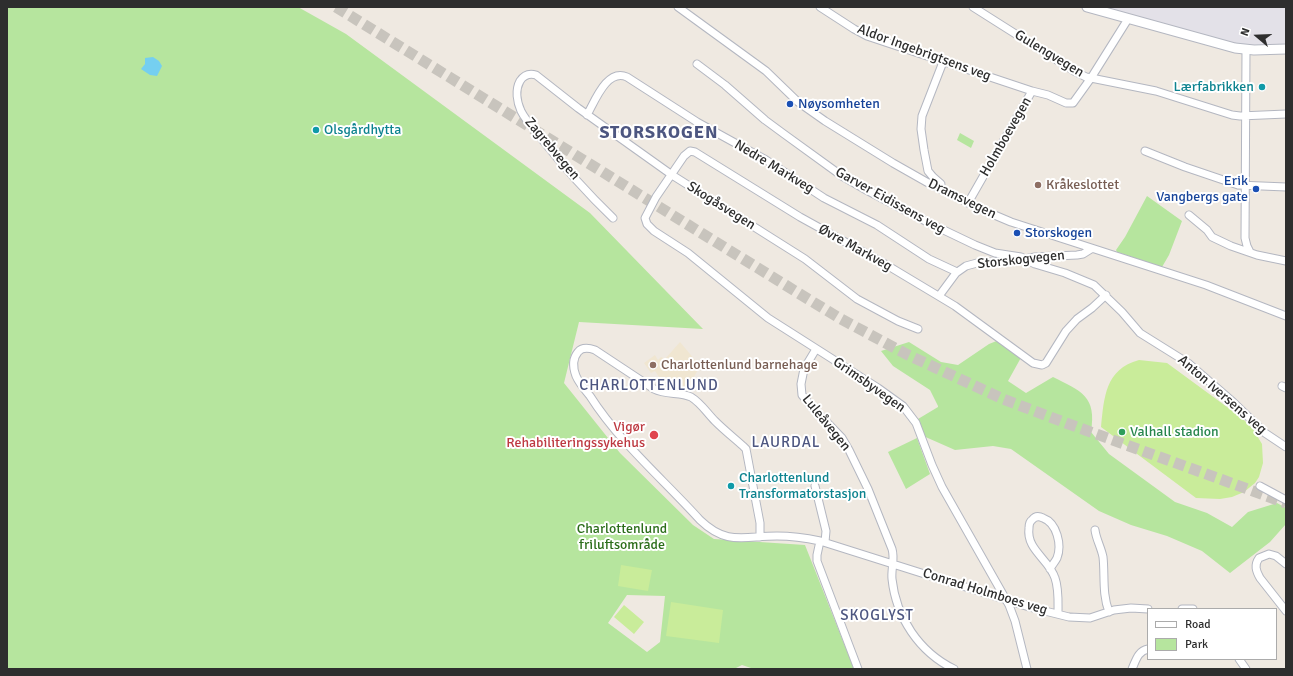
<!DOCTYPE html>
<meta charset="utf-8">
<style>
body{margin:0}
#map{position:relative;width:1293px;height:676px;overflow:hidden;background:#efe9e1;font-family:Signika,sans-serif}
canvas{display:block}
.frame{position:absolute;inset:0;border:8px solid #2e2e2e;pointer-events:none}
.legend{position:absolute;left:1147px;top:608px;width:130px;height:52px;box-sizing:border-box;background:#fff;border:1px solid #ababab;margin:0;padding:5px 7px;list-style:none;font-size:12px;color:#2e2e2e}
.legend li{display:flex;align-items:center;gap:8px;height:20px}
.legend b{width:20px;border:1px solid #ababab}
.north{position:absolute;left:1237px;top:16px;width:40px;height:40px;-webkit-text-stroke:3px #fff;paint-order:stroke;rotate:289deg;font-size:11px;font-weight:700;line-height:16px;text-align:center;color:#2e2e2e}
.north::after{content:'';display:block;margin:auto;width:14px;height:18px;background:#2e2e2e;clip-path:polygon(50% 0,100% 100%,50% 72%,0 100%)}
</style>
<div id="map">
<canvas width="1293" height="676"></canvas>
<div class="frame"></div>
<ul class="legend">
<li><b style="height:5px;background:#fff"></b>Road</li>
<li><b style="height:11px;background:#b6e59e"></b>Park</li>
</ul>
<div class="north">N</div>
</div>
<script>
const ctx = document.querySelector('canvas').getContext('2d');
ctx.lineJoin = 'round';
function fill(path, color) { ctx.fillStyle = color; ctx.fill(path, 'evenodd'); }
function stroke(path, color, width, dash) { ctx.strokeStyle = color; ctx.lineWidth = width; ctx.lineCap = dash ? 'butt' : 'round'; ctx.setLineDash(dash || []); ctx.stroke(path); }
function drawText(font, color, halo, rows, align = 'center') {
  ctx.font = font + ' Signika,sans-serif'; ctx.lineWidth = 4; ctx.setLineDash([]); ctx.textBaseline = 'middle'; ctx.strokeStyle = halo; ctx.fillStyle = color; for (const [text, x, y, turn = 0] of rows) {
    ctx.save(); ctx.translate(x, y); ctx.rotate((+turn || 0) * Math.PI / 180); ctx.textAlign = isNaN(turn) ? turn : align; if (halo) ctx.strokeText(text, 0, 0); ctx.fillText(text, 0, 0); ctx.restore();
  }
}
const industrial = new Path2D(`
 M1090 7H1286V45L1246 46Z`);
const education = new Path2D(`
 M680 342 700 366 689 386 682 387 675 390 673 389 666 377 661 380 655 371 651 373 644 363 655 355 658 360 661 357 665 359Z`);
const green = new Path2D(`
 M7 7H298L346 34 590 213 703 329 579 322 564 383 620 453 693 525 714 539 805 545 854 669H754L742 665 734 669H7ZM627 595 665 596 660 642 647 652 608 623Z
 M960 133 974 141 971 148 957 140Z
 M1147 196 1182 221 1169 255 1162 267 1117 252 1116 250 1125 237Z
 M999 340 1023 354 1008 381 1026 393 1053 377C1081 391 1097 396 1091 432L1109 454 1175 502 1207 513 1232 527 1248 512 1277 503 1286 508V524L1270 542 1230 573 1202 551 1167 536 1131 525 1099 511 1011 449 993 446 955 450 921 435 918 419 938 407V406L930 390 893 366 881 351 909 342 941 362 958 365 989 344Z
 M917 438 930 474 906 489 888 452Z`);
const pitch = new Path2D(`
 M1139 360 1167 363 1242 418 1253 429 1262 444 1263 463 1259 477 1255 483 1244 492 1232 497 1220 499 1196 498 1101 427C1104 398 1105 369 1139 360Z
 M621 565 652 570 648 591 618 586Z
 M671 602 723 610 719 643 666 636Z
 M624 605 644 622 634 634 614 617Z`);
const water = new Path2D(`
 M153 57 159 61 162 66 157 76 150 75 141 69 145 64V58Z`);
const primaryTunnel = new Path2D(`
 M336 7 808 299 841 319 908 355 1003 399 1066 423 1286 503`);
const street = new Path2D(`
 M678 7 766 71 798 102 825 121 893 163 930 184 985 211 1011 222 1206 285 1286 316
 M820 7 854 29 867 36 1032 91
 M973 7 1074 71 1086 77 1156 91 1232 115 1240 116 1286 114
 M1246 50 1245 238 1247 246 1250 252
 M697 64 725 85 765 120 784 134 842 176 868 191 929 223 975 245 995 253 1021 257 1035 264 1065 273 1094 285 1122 312 1140 333 1188 363 1233 402 1265 433 1286 447
 M587 115C595 101 607 68 627 77L697 122 766 160 824 198 877 225 929 259 957 272
 M1145 151 1185 167 1238 185 1286 187
 M940 189 941 184 933 177 928 171 924 150 921 129 922 116 943 62
 M968 203 1032 91 1048 95 1066 103H1073L1091 78 1128 19
 M1189 215 1207 230 1212 237 1231 246 1257 255 1286 261
 M613 218C587 193 563 166 541 138 534 129 526 121 521 111 517 102 515 90 520 81 524 75 529 73 536 75L578 108 672 175 805 259 857 299 898 321 918 329
 M939 296 956 273 966 266 977 263 1020 260 1035 257 1077 255 1083 254 1091 249
 M816 349 804 369 801 384 802 395 812 407 842 438 849 450 868 489 892 549C895 559 891 569 892 579 896 617 919 652 954 669
 M1282 386 1286 388
 M815 486 826 531 825 542
 M1260 486 1286 500
 M1095 530C1096 539 1101 547 1103 557 1105 575 1102 594 1109 612
 M760 537V523L746 449 743 446C734 438 724 430 715 421 707 413 701 403 691 397 680 392 666 395 654 389L595 350C589 348 582 347 578 352 572 359 573 368 576 376 579 383 585 390 590 396 620 443 663 479 700 520 727 546 744 536 777 536 791 536 806 538 820 541L1029 607 1069 617 1090 618 1114 610 1131 608 1148 609
 M820 541 817 555V561L858 669
 M1286 564 1276 556 1269 554 1259 558C1254 565 1256 571 1260 578L1286 611
 M1050 569C1052 565 1055 562 1057 558 1062 545 1057 523 1043 518 1039 516 1035 516 1032 520 1029 522 1029 525 1029 528 1026 550 1049 559 1055 578 1059 589 1058 602 1058 614
 M1182 609H1193
 M1239 659 1246 669
 M1027 669 1015 621 1009 605 942 487 932 465 916 423 903 406 878 388 768 318 688 253 654 231 647 224 645 218 656 197 684 156 690 151 695 152 800 217 885 264 955 306 1033 363 1042 365 1046 363 1066 331 1077 319 1092 308 1106 295
 M1132 669C1136 660 1138 651 1148 649`);
const secondary = new Path2D(`
 M1087 7 1235 48 1254 50 1286 49`);
const markers = [
 [1262,87,4,"#0f9aa8"],
 [790,104,4,"#1a4fb4"],
 [316,130,4,"#0f9aa8"],
 [1038,185,4,"#8d6e63"],
 [1256,189,4,"#1a4fb4"],
 [1017,233,4,"#1a4fb4"],
 [653,365,4,"#8d6e63"],
 [1122,432,4,"#2e9e5b"],
 [654,435,5,"#e0444e"],
 [731,486,4,"#0f9aa8"]
];
const streetNames = [
 ["Aldor Ingebrigtsens veg",924,53,20],
 ["Gulengvegen",1049,54,31],
 ["Holmboevegen",1006,137,-60],
 ["Zagrebvegen",552,149,50],
 ["Nedre Markveg",774,167,31],
 ["Dramsvegen",962,199,26],
 ["Garver Eidissens veg",890,201,29],
 ["Skogåsvegen",721,206,32],
 ["Øvre Markveg",855,248,29],
 ["Storskogvegen",1021,260,-6],
 ["Grimsbyvegen",869,385,35],
 ["Anton Iversens veg",1222,395,41],
 ["Luleåvegen",826,423,51],
 ["Conrad Holmboes veg",985,592,17]
];
const cultureNames = [
 ["Lærfabrikken",1254,87,"right"],
 ["Olsgårdhytta",324,130],
 ["Charlottenlund",739,478],
 ["Transformatorstasjon",739,494]
];
const transitNames = [
 ["Nøysomheten",798,104],
 ["Erik",1248,181,"right"],
 ["Vangbergs gate",1248,197,"right"],
 ["Storskogen",1025,233]
];
const educationNames = [
 ["Kråkeslottet",1046,185],
 ["Charlottenlund barnehage",661,365]
];
const healthNames = [
 ["Vigør",645,427],
 ["Rehabiliteringssykehus",645,443]
];
const leisureNames = [
 ["Valhall stadion",1130,432]
];
const parkNames = [
 ["Charlottenlund",622,529],
 ["friluftsområde",622,545]
];
const neighbourhoodNames = [
 ["CHARLOTTENLUND",649,386],
 ["LAURDAL",786,443],
 ["SKOGLYST",877,616]
];
const districtNames = [
 ["STORSKOGEN",659,133]
];
fill(industrial, '#e3e1e8');
fill(education, '#f0e6d1');
fill(green, '#b6e59e');
fill(pitch, '#c9ec9a');
fill(water, '#75cff0');
stroke(primaryTunnel, '#c8c4bd', 11, [11, 5.5]);
stroke(street, '#b4b7c1', 9);
stroke(secondary, '#b4b7c1', 11);
stroke(street, '#fff', 7);
stroke(secondary, '#fff', 9);
for (const [x, y, r, color] of markers) { const dot = new Path2D(); dot.arc(x, y, r, 0, 2 * Math.PI); ctx.fillStyle = color; ctx.fill(dot); stroke(dot, '#fff', 1.5); }
drawText('14px', '#2e2e2e', '#fff', streetNames);
drawText('14px', '#0d838f', '#fff', cultureNames, 'left');
drawText('14px', '#164399', '#fff', transitNames, 'left');
drawText('14px', '#785e54', '#fff', educationNames, 'left');
drawText('14px', '#be3a42', '#fff', healthNames, 'right');
drawText('14px', '#27864d', '#fff', leisureNames, 'left');
drawText('14px', '#2c6e1b', '#fff', parkNames);
ctx.letterSpacing = '1px';
drawText('15px', '#4d5680', '#fff', neighbourhoodNames);
ctx.letterSpacing = '0px';
ctx.letterSpacing = '1px';
drawText('bold 18px', '#4d5680', '#fff', districtNames);
ctx.letterSpacing = '0px';
</script>
